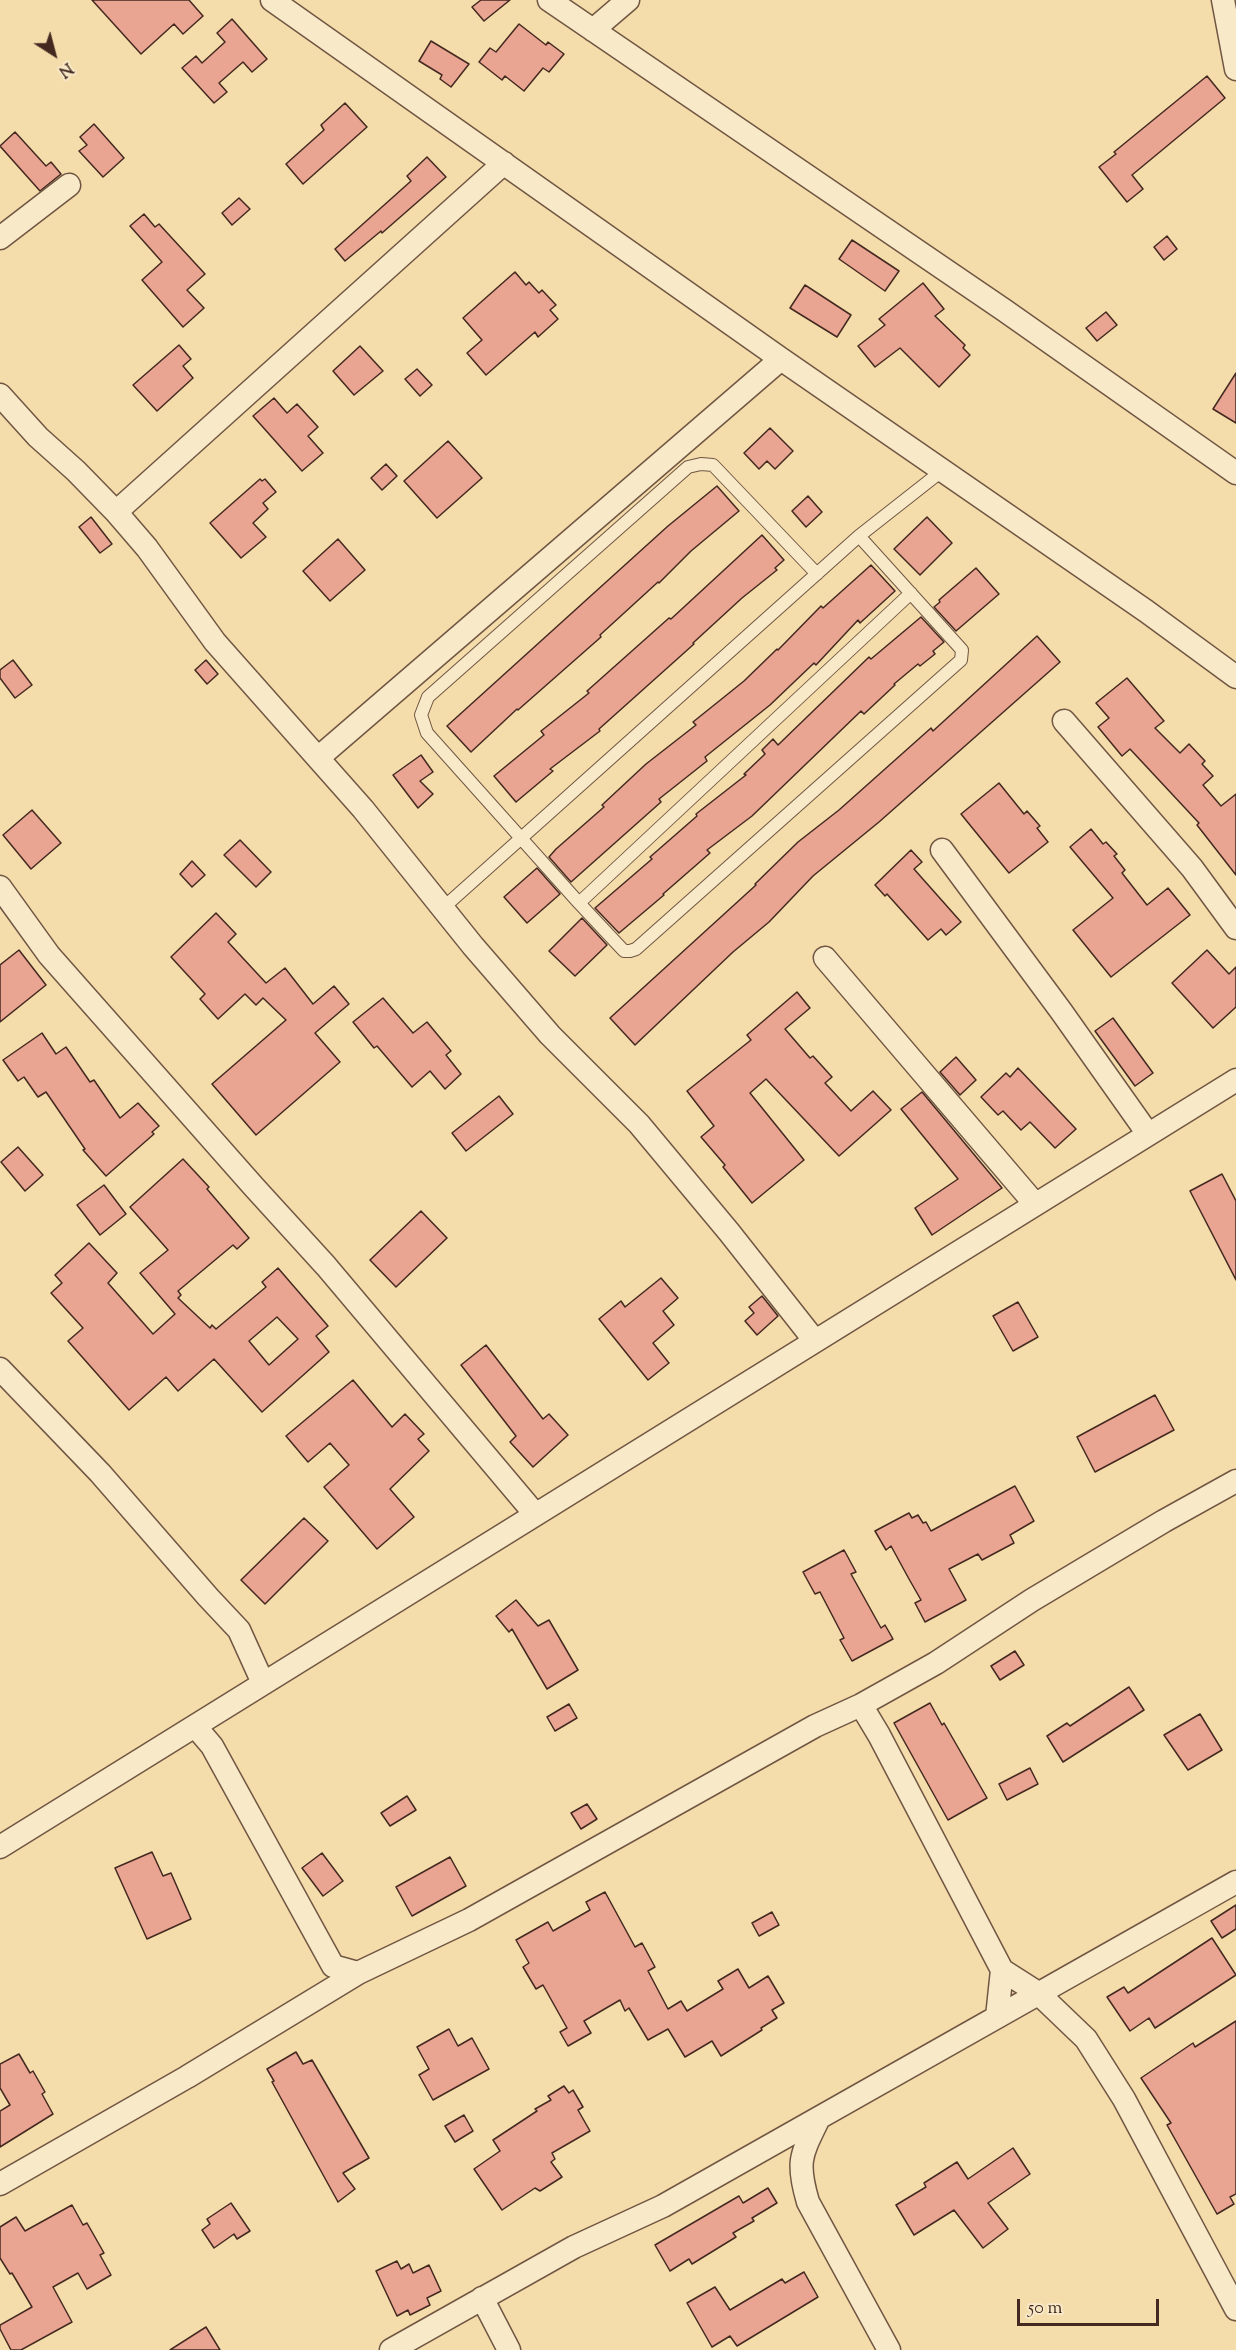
<!DOCTYPE html>
<style>
body{margin:0}
#map{position:relative;width:1236px;height:2350px;overflow:hidden;background:#f5ddab;font-family:"Sorts Mill Goudy",serif}
canvas{display:block}
.north{position:absolute;left:24px;top:24px;width:60px;height:60px;-webkit-text-stroke:4px #f8e9c8;paint-order:stroke;rotate:144deg;font-size:16px;font-weight:700;line-height:24px;text-align:center;color:#442920}
.north::after{content:'';display:block;margin:auto;width:21px;height:27px;background:#442920;clip-path:polygon(50% 0,100% 100%,50% 72%,0 100%)}
.scale{position:absolute;left:1017px;top:2299px;width:142px;height:27px;box-sizing:border-box;border:3px solid #442920;border-top:0;padding-left:8px;font-size:18px;line-height:21px;white-space:nowrap;color:#442920;-webkit-text-stroke:4px #f8e9c8;paint-order:stroke}
</style>
<div id="map">
<canvas width="1236" height="2350"></canvas>
<div class="north">N</div>
<div class="scale">50 m</div>
</div>
<script>
const ctx = document.querySelector('canvas').getContext('2d');
ctx.lineJoin = 'round';
function fill(path, color) { ctx.fillStyle = color; ctx.fill(path, 'evenodd'); }
function stroke(path, color, width, dash) { ctx.strokeStyle = color; ctx.lineWidth = width; ctx.lineCap = dash ? 'butt' : 'round'; ctx.setLineDash(dash || []); ctx.stroke(path); }
const building = new Path2D(`
 M92 0H189L203 16 183 34 174 24 141 54Z
 M481 0H510L484 21 472 7Z
 M232 19 267 59 252 72 243 62 219 83 227 92 214 103 182 68 196 56 202 63 225 42 217 33Z
 M519 24 546 45 548 42 564 54 549 72 543 68 524 91 505 76 502 80 479 62 490 48 496 52Z
 M431 41 469 64 451 87 440 79 442 75 419 61Z
 M1207 76 1225 98 1132 175 1143 189 1127 202 1099 167 1116 154 1114 152Z
 M345 103 367 127 303 184 286 164 324 130 321 125Z
 M94 124 124 158 103 177 79 151 87 145 80 137Z
 M15 132 46 166 51 162 61 174 40 191 0 146Z
 M427 157 446 177 382 233 381 231 345 261 335 249 411 181 407 176Z
 M239 198 250 209 232 225 222 213Z
 M144 214 155 227 159 224 205 274 187 290 204 308 183 327 142 280 162 262 130 226Z
 M1167 236 1177 249 1164 260 1154 247Z
 M852 240 899 271 885 291 839 259Z
 M515 272 526 285 529 282 539 293 542 290 556 305 550 310 558 319 538 337 535 332 486 375 467 353 482 340 463 318Z
 M923 283 944 309 935 316 965 345 963 348 970 355 939 387 900 348 875 367 858 346 885 325 879 319Z
 M805 285 851 315 837 337 790 308Z
 M1106 312 1117 325 1097 341 1086 328Z
 M179 345 191 359 183 366 193 378 157 411 133 385Z
 M360 346 383 371 354 395 333 371Z
 M417 369 432 385 420 396 405 379Z
 M1236 373V423L1213 409Z
 M274 398 287 413 297 404 318 427 308 436 323 453 302 471 253 416Z
 M770 428 793 451 775 469 767 461 759 469 744 453Z
 M448 441 482 478 437 518 404 481Z
 M386 464 397 476 382 490 371 478Z
 M260 479 262 481 265 479 276 492 263 503 268 509 253 523 266 537 241 558 210 523Z
 M717 486 739 511 691 551 659 583 658 582 600 635 601 637 518 710 517 709 471 752 447 726 668 526Z
 M808 496 822 512 806 527 792 511Z
 M91 517 112 544 100 553 79 527Z
 M927 517 952 543 920 575 894 549Z
 M762 535 784 560 775 568 777 570 742 598 693 643 694 644 599 729 600 731 550 769 553 771 516 802 494 776 544 735 541 731 589 693 587 691 669 618 671 619Z
 M338 539 365 570 330 601 303 571Z
 M871 565 895 591 860 623 858 620 816 665 814 663 770 705 705 757 707 761 659 799 661 802 571 882 549 857 556 849 604 807 602 805 646 764 696 725 693 722 744 681 777 649 778 650 821 606 823 608Z
 M976 568 999 594 956 631 934 607 940 602 939 600Z
 M921 617 944 642 933 651 935 654 920 666 918 664 894 684 895 685 864 714 861 711 752 816 707 850 710 853 663 894 664 895 619 933 595 908 652 859 650 857 697 816 696 814 746 775 744 774 765 754 762 750 773 739 778 745 869 657 871 659Z
 M1037 636 1060 662 879 822 813 876 769 922 733 952 635 1045 610 1018 756 885 755 884 798 842 839 810 931 728 933 731Z
 M13 660 32 685 15 698 0 678V670Z
 M206 660 218 674 207 684 195 670Z
 M1127 678 1164 721 1155 728 1180 753 1189 744 1205 761 1202 764 1213 776 1203 785 1221 806 1236 794V875L1197 825 1199 823 1130 749 1122 756 1098 727 1109 718 1096 703Z
 M421 755 433 772 420 781 433 794 418 808 393 775Z
 M999 783 1024 814 1027 811 1040 826 1037 828 1048 842 1009 873 961 814Z
 M32 810 61 843 31 869 3 835Z
 M1091 829 1103 844 1106 842 1117 854 1114 856 1125 870 1122 873 1147 905 1168 888 1190 915 1111 977 1073 930 1113 898 1070 847Z
 M240 840 271 872 256 887 224 855Z
 M911 850 922 862 914 869 961 922 946 935 941 929 928 940 887 894 885 896 875 885Z
 M192 861 205 875 192 887 180 874Z
 M537 868 560 894 527 923 504 897Z
 M216 913 236 934 228 942 266 983 285 968 313 1004 334 986 349 1004 315 1033 340 1062 256 1135 212 1084 286 1020 263 998 256 1005 245 994 218 1019 200 999 205 994 171 957Z
 M582 918 607 945 575 976 549 951Z
 M19 950 46 985 0 1022V965Z
 M1207 950 1229 974 1236 967V1007L1213 1028 1172 983Z
 M797 992 810 1008 785 1029 810 1058 813 1056 832 1077 825 1083 851 1111 873 1091 891 1110 839 1156 766 1079 750 1093 804 1160 752 1203 723 1167 725 1165 701 1137 714 1126 687 1091 751 1040 747 1035Z
 M383 998 413 1033 427 1022 451 1051 446 1055 461 1074 445 1089 430 1071 412 1087 377 1046 374 1048 353 1022Z
 M1113 1018 1153 1073 1135 1086 1095 1031Z
 M42 1033 56 1054 66 1047 90 1082 94 1080 120 1118 138 1103 159 1126 152 1132 154 1134 106 1176 83 1150 85 1149 46 1092 38 1097 24 1077 18 1081 3 1060Z
 M956 1057 976 1080 960 1095 940 1072Z
 M1018 1068 1076 1129 1055 1148 1030 1122 1021 1130 1003 1111 998 1115 981 1097 1006 1073 1010 1077Z
 M922 1092 1002 1188 932 1235 915 1208 958 1179 901 1109Z
 M499 1096 513 1114 466 1151 452 1133Z
 M18 1147 43 1175 25 1191 1 1162Z
 M183 1159 209 1187 207 1189 249 1238 237 1249 233 1245 178 1291 181 1295 178 1298 210 1328 212 1325 216 1329 266 1287 262 1282 278 1268 328 1326 316 1336 329 1352 262 1412 214 1359 178 1391 166 1377 129 1410 68 1341 83 1328 51 1293 62 1283 55 1275 89 1243 117 1273 108 1283 153 1334 175 1314 140 1273 168 1250 130 1207ZM277 1317 298 1339 269 1365 249 1341Z
 M1222 1174 1236 1201V1280L1190 1191Z
 M104 1185 126 1214 100 1235 77 1205Z
 M421 1211 447 1238 396 1287 370 1260Z
 M661 1278 678 1298 663 1311 674 1325 653 1343 669 1363 648 1380 599 1319 621 1301 625 1307Z
 M762 1296 778 1316 757 1335 745 1321 754 1313 749 1307Z
 M1018 1302 1038 1337 1013 1351 993 1316Z
 M486 1345 543 1419 549 1414 568 1435 533 1467 510 1442 516 1436 461 1365Z
 M353 1380 392 1427 405 1414 424 1434 418 1439 429 1451 390 1489 414 1517 377 1549 324 1487 349 1465 330 1443 308 1462 286 1436Z
 M1155 1395 1174 1430 1095 1472 1077 1437Z
 M1015 1486 1034 1521 1010 1535 1014 1543 982 1560 978 1554 949 1569 966 1600 925 1622 915 1603 921 1600 909 1579 891 1546 886 1550 875 1531 909 1513 912 1518 918 1515 923 1523 926 1522 931 1531Z
 M304 1518 328 1541 265 1604 241 1580Z
 M844 1550 856 1572 851 1574 881 1628 885 1625 893 1639 852 1661 840 1640 844 1638 820 1592 815 1594 803 1572Z
 M516 1600 538 1626 549 1620 578 1670 547 1689 512 1629 509 1632 496 1616Z
 M1015 1651 1024 1665 1000 1680 991 1666Z
 M1129 1687 1144 1710 1063 1762 1047 1736 1067 1723 1070 1726Z
 M930 1703 942 1725 944 1723 987 1798 948 1820 894 1723Z
 M569 1704 577 1718 555 1731 547 1717Z
 M1200 1714 1222 1750 1188 1770 1164 1735Z
 M1030 1768 1038 1784 1007 1800 999 1784Z
 M407 1796 416 1810 390 1826 381 1813Z
 M587 1804 597 1819 581 1829 571 1813Z
 M152 1852 163 1876 171 1873 191 1919 147 1939 115 1868Z
 M322 1853 343 1881 323 1896 302 1868Z
 M450 1857 466 1886 412 1916 396 1887Z
 M605 1892 635 1947 642 1943 655 1967 648 1971 668 2009 681 2001 687 2011 723 1989 718 1981 738 1969 749 1988 768 1976 784 2003 772 2010 777 2018 761 2028 762 2030 721 2056 712 2041 685 2057 668 2029 648 2040 629 2008 625 2011 620 2000 584 2021 591 2033 568 2046 560 2032 567 2028 543 1985 536 1989 523 1967 529 1963 516 1940 548 1922 553 1931 590 1910 586 1902Z
 M1236 1905V1929L1222 1938 1211 1921Z
 M772 1912 779 1925 759 1936 752 1923Z
 M1212 1938 1236 1975 1155 2028 1149 2018 1130 2031 1107 1997 1124 1987 1128 1993Z
 M1236 2021V2194L1230 2197 1234 2204 1217 2214 1167 2125 1171 2123 1141 2078 1193 2043 1195 2047Z
 M449 2029 458 2046 472 2038 489 2069 433 2100 419 2075 429 2069 417 2047Z
 M296 2052 303 2064 312 2060 369 2158 343 2173 355 2189 338 2202 272 2082 274 2081 267 2069Z
 M19 2054 30 2073 33 2071 45 2092 42 2094 53 2114 0 2147V2111L10 2105 0 2088V2064Z
 M564 2086 569 2093 573 2090 583 2107 578 2110 590 2131 552 2153 555 2159 551 2162 562 2177 540 2191 535 2188 502 2210 474 2169 500 2151 493 2140 537 2111 535 2109 551 2100 548 2096Z
 M464 2115 473 2131 455 2142 445 2126Z
 M1013 2148 1030 2174 988 2203 1008 2229 983 2248 954 2210 914 2235 896 2205 926 2187 924 2183 957 2162 968 2179Z
 M768 2188 777 2203 752 2218 754 2221 733 2233 736 2237 692 2264 689 2259 670 2271 655 2245 739 2196 743 2203Z
 M231 2203 250 2231 237 2239 234 2234 214 2248 202 2230 210 2224 207 2219Z
 M72 2205 83 2225 87 2223 104 2253 100 2255 111 2275 87 2289 78 2273 53 2287 72 2322 21 2350H11L0 2329V2325L32 2307 12 2273 10 2274 0 2258V2227L16 2217 25 2231Z
 M397 2261 401 2269 409 2264 413 2273 429 2265 441 2291 427 2298 430 2305 410 2315 408 2310 397 2316 376 2271Z
 M804 2272 818 2297 737 2346 730 2336 712 2347 687 2303 715 2287 730 2310 782 2279 785 2283Z
 M206 2327 220 2350H170Z`);
const lane = new Path2D(`
 M817 574 713 465 701 464 688 467 428 697 421 715 427 733 579 903 624 951H630L636 949 961 660 962 650 859 536
 M579 903 911 593
 M443 908 859 536 943 470`);
const street = new Path2D(`
 M272 0 781 359 1146 611 1236 677
 M549 0 1004 310 1236 473
 M1223 0 1236 69
 M593 30 628 0
 M0 238 69 185
 M0 395 38 437 76 471 116 512 147 548 215 642 363 809 473 946 550 1035 639 1124 729 1232 815 1341
 M116 512 504 163
 M1064 721 1192 868 1236 928
 M318 758 781 359
 M942 850 1061 1011 1148 1134
 M0 887 49 955 254 1187 326 1266 535 1514
 M825 958 1035 1204
 M0 1369 100 1473 208 1597 239 1630 263 1683
 M861 1705 879 1735 1002 1970 1038 1993 1086 2039 1124 2099 1236 2309
 M195 1726 212 1746 333 1966 358 1973
 M0 1847 1236 1080
 M997 2017 1002 1970
 M819 2118C801 2155 796 2161 808 2202L889 2350
 M0 2184 187 2077 358 1973 469 1920 815 1726 861 1705 936 1663 1032 1600 1164 1521 1236 1481
 M482 2298 509 2350
 M391 2350 574 2247 663 2206 1236 1882`);
fill(building, '#eaa592');
stroke(building, '#442920', 1.5);
stroke(lane, '#705643', 14);
stroke(street, '#705643', 25);
stroke(lane, '#f8e9c8', 12);
stroke(street, '#f8e9c8', 22);
</script>
